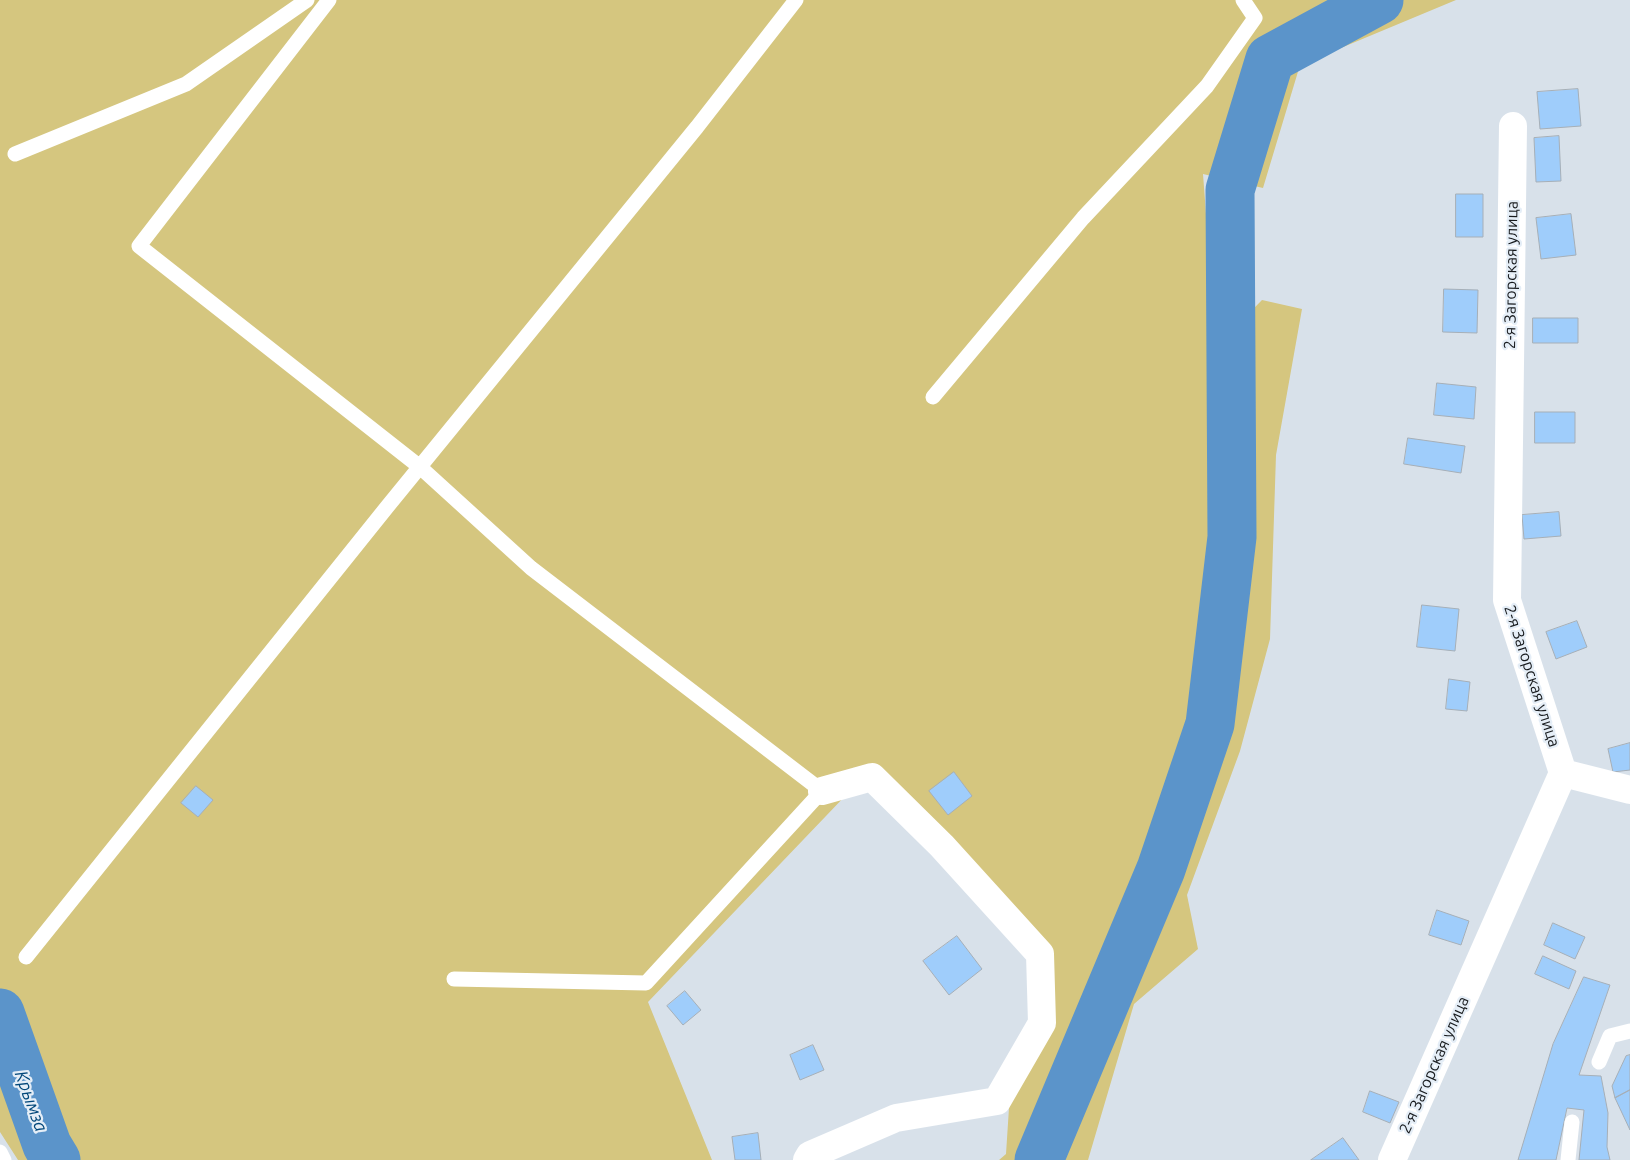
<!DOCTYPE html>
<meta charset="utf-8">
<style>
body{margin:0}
canvas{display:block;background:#d8e1ea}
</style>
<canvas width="1630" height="1160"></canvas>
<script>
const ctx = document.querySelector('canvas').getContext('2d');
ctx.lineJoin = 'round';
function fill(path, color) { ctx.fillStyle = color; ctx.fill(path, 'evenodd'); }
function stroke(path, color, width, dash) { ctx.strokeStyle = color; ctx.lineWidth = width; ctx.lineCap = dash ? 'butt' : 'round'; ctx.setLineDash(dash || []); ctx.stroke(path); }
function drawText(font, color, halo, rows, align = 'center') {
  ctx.font = font + ' Ubuntu,sans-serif'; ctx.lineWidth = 4.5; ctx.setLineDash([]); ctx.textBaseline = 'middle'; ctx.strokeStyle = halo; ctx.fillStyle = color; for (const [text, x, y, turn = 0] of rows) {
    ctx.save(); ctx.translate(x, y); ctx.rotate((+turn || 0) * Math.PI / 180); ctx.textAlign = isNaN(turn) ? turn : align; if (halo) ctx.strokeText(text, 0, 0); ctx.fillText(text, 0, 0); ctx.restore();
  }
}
const green = new Path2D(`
 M0 0H1456L1300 65 1263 188 1203 174 1216 347 1262 300 1302 309 1276 455 1270 639 1240 751 1187 895 1198 949 1134 1004 1088 1160H999L1006 1154 1011 1077 1049 982 870 770 648 1002 712 1160H18L0 1132Z`);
const river = new Path2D(`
 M0 1013 47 1145 56 1160
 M1039 1160 1161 869 1210 724 1232 537 1230 190 1270 59 1379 0`);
const building = new Path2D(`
 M1578 89 1581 126 1540 129 1537 92Z
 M1559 136 1561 181 1536 182 1534 138Z
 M1456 194H1483V237H1456Z
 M1571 214 1576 255 1541 259 1536 218Z
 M1444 289 1478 290 1477 333 1443 332Z
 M1533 318H1578V343H1533Z
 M1437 383 1476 387 1474 419 1434 415Z
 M1535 412H1575V443H1535Z
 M1408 438 1465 446 1461 473 1404 464Z
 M1559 512 1561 536 1524 539 1522 515Z
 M1422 605 1459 609 1455 651 1417 647Z
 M1577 621 1587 647 1556 659 1546 632Z
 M1449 679 1470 682 1467 711 1446 709Z
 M1630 743V770L1613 772 1608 749Z
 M954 772 972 796 948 815 929 791Z
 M196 786 213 800 198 817 181 803Z
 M1437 910 1469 921 1461 945 1429 935Z
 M1553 923 1585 937 1575 959 1544 945Z
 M957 936 982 969 949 995 923 961Z
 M1543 956 1576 971 1569 989 1535 974Z
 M1584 977 1610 985 1579 1075 1601 1076 1608 1113 1607 1147 1610 1160H1579L1584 1110 1567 1108 1556 1160H1518L1553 1044Z
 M685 991 701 1010 683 1025 667 1006Z
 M813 1045 824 1070 800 1080 790 1055Z
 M1630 1055V1090L1615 1098 1612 1086 1626 1056Z
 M1630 1090V1130L1615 1098Z
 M1370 1091 1399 1102 1390 1123 1363 1112Z
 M758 1133 761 1160H735L732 1137Z
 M1343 1138 1359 1160H1311Z`);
const service = new Path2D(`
 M329 0 139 246 420 467 531 568 822 791 646 983 454 979
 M15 154 186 84 307 0
 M933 397 1083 218 1207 86 1255 18 1243 0
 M26 957 387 507 697 127 796 0
 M1599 1062 1610 1036 1630 1031
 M0 1152 4 1160
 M1568 1160 1572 1122`);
const minor = new Path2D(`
 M1563 773 1630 790
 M807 1160 810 1155 896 1118 997 1101 1042 1023 1040 954 942 846 872 777 822 791
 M1392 1160 1563 773 1507 600 1513 126`);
const streetNames = [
 ["2-я Загорская улица",1511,275,-89],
 ["2-я Загорская улица",1532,676,72],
 ["2-я Загорская улица",1434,1065,-66]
];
const waterNames = [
 ["Крымза",31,1101,70]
];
fill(green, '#d5c67f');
stroke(river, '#5b94ca', 49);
fill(building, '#9fcdfb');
stroke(building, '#a6afb7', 1);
stroke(service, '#fff', 15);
stroke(minor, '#fff', 28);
drawText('16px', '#171a1d', '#e5eef7', streetNames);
drawText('italic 18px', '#02477a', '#e5eef7', waterNames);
</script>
